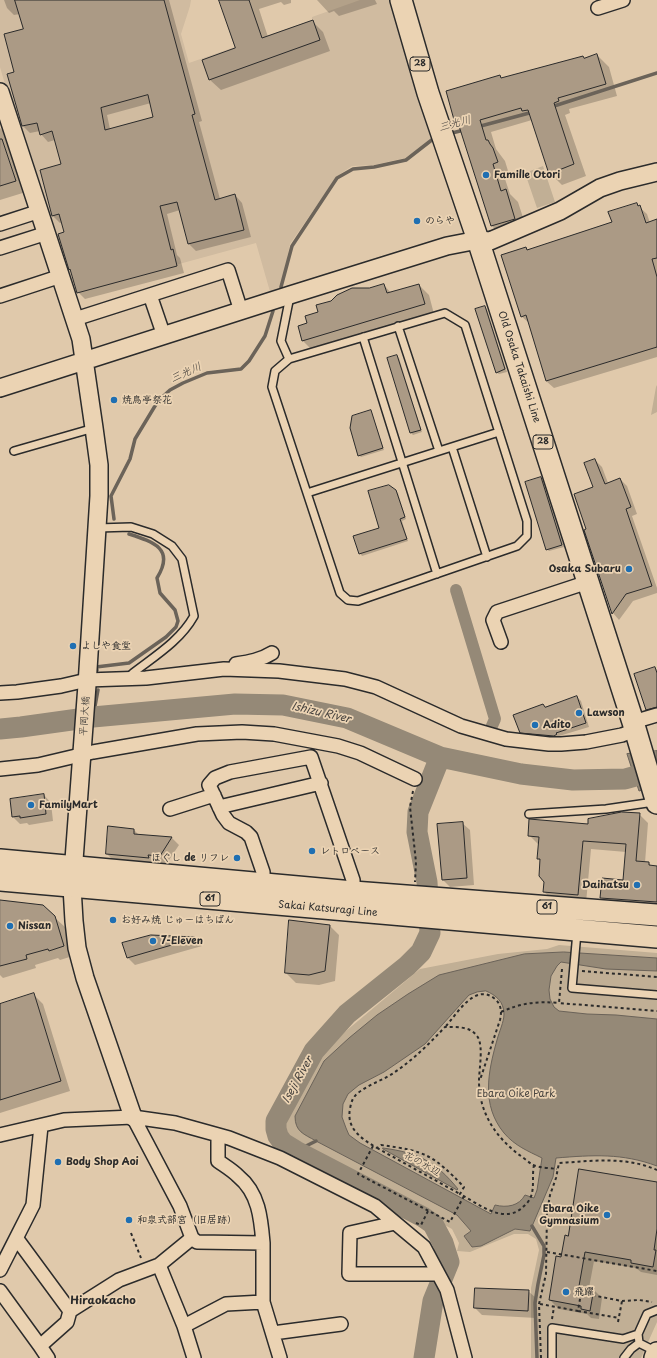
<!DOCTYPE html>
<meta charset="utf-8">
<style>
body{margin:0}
canvas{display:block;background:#e0c9ab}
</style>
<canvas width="657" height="1358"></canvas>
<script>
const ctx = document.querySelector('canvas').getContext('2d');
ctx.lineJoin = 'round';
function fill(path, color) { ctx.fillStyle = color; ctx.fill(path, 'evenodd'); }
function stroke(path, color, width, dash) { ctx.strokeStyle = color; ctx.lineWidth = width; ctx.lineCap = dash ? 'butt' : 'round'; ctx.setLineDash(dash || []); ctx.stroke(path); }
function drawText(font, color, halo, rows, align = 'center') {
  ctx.font = font + ' "Playpen Sans","Klee One",sans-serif'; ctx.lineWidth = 3.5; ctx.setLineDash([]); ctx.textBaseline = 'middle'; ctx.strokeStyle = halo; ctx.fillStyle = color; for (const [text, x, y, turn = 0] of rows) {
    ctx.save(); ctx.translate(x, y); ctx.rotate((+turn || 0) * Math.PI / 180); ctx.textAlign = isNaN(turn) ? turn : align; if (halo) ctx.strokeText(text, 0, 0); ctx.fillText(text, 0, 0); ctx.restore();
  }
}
const built = new Path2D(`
 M0 0H191L190 6 181 34 189 63 312 20V17L360 0H391L433 138 405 158 374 165 352 166 337 176 290 244 280 292 271 295 256 243 73 293 41 195 43 190 36 171 28 163 0 67Z`);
const green = new Path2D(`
 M543 166 555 202 537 208 525 173Z
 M657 385V412L651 415 656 387Z
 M559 945 657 953V1322L641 1358H531V1288L539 1250 536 1239 528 1234H514L470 1252 457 1251 459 1243 452 1229 316 1156 292 1140 287 1133 285 1125 290 1113 320 1058 346 1031 420 969 498 954 547 949Z`);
const water = new Path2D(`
 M657 751V786L639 791 627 754Z
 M564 952 657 958V971L606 969 561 962 557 966 551 976 549 990 550 999 554 1007 559 1011 587 1014 616 1015 657 1019V1166C622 1153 593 1155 556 1158L553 1177 530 1231 515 1229 481 1246 472 1247 464 1236 471 1231 457 1215 316 1141C304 1134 295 1132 295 1116L324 1061 349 1038 377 1015 408 994 439 975 524 954ZM486 991C496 995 504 1002 504 1014 504 1022 499 1032 497 1040 488 1072 481 1105 504 1133 515 1146 528 1151 542 1158L537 1190 534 1198 525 1195C519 1206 507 1208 495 1205L491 1214 360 1143 349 1135 346 1128 342 1117 343 1104 348 1094 359 1085 384 1072 425 1044 469 995 477 992Z
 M383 1148C419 1153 435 1161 458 1189L457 1190 383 1149Z`);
const shadow = new Path2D(`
 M4 0H169L202 121 199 122 220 199 235 195 242 203 251 237 196 251 189 244 180 210 167 214 177 255 180 258 184 273 85 299 78 292 72 272 70 269 59 235 66 232 63 222 60 223 53 216 41 170 62 165 55 140 48 142 41 134 40 131 30 133 23 126 15 73 24 29 20 14 14 15 7 8ZM151 103 155 117 110 129 107 115Z
 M220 0H291V3L284 5 281 2 259 9 268 37 312 21 323 32 330 51 221 90 210 80 236 48Z
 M317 0H375L377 4 339 16 334 11 329 13Z
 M597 55 609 67 617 96 569 109 570 113 565 115 586 176 562 185 550 173 532 120 491 132 496 149 505 161 509 174 504 176 510 194 518 202 527 230 504 238 492 226 462 131 457 126 499 76 502 79 583 57 585 59Z
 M0 128 11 138 26 192 0 200Z
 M636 204 647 214 650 223 657 220V357L554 388 546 381 529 323 521 316 526 248 528 250 613 223Z
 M384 285 391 293 419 285 429 295 434 314 313 351 303 341 299 327 308 324 319 313 369 289Z
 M485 307 487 309 507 372 499 374 496 372Z
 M397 356 399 358 422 432 413 435 411 433 388 359Z
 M370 411 372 414 384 450 361 457 359 455Z
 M595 460 602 467 608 483 620 479 627 486 637 514 632 516 657 588V593L633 601 619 620 613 613 585 530 587 529 594 488Z
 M541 478 543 480 564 547 549 551 547 549Z
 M396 491 398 493 406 519 402 521 408 541 362 556 360 553 380 528Z
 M655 668 657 670V716L654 717 647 709Z
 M577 697 581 701 589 727 559 736 560 738 525 736 521 732 543 705 546 707Z
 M44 795 51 803 53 821 29 825 27 823 20 824 13 817Z
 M639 814 648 823 645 863H649L652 867H657V910L610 906 601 897 624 881 626 852 591 849 586 903 553 900 544 892 545 882 541 861 538 859 540 844H538L529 835 589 825Z
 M462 823 470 830 474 885 450 887 442 879Z
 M134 830 140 836 172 838 179 845 167 863 154 862 155 864 114 861 107 854Z
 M0 901 54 917 65 927 73 956 60 960 58 958 35 965 36 968 3 978 0 975Z
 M329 925 339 935 335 981 319 985 296 983 286 973Z
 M195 938 202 946 135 965 128 958 124 944Z
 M33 994 43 1004 70 1091 0 1113V1005Z
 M657 1183V1275L641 1272 636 1268 594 1261 589 1288 593 1289 602 1298 599 1319 591 1318 587 1314 559 1309 550 1300 569 1237Z
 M528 1291 536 1298V1318L482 1315 475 1308Z`);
const stream = new Path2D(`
 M551 107 657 73
 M477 127 533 112
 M448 134 464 130
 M281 287 292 246 337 178 353 169 374 167 406 160 433 139 437 138
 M114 519 111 496 130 459 135 439 158 401 170 390 183 383 207 373 241 369 249 361 265 336 273 311
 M97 670 96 667 129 663 166 637 176 627 178 621 175 610 160 593 157 578C175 549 154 542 129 534
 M93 717 98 690
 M296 1151 316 1141
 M532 1226 544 1246V1255L538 1284 535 1303 537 1358`);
const canal = new Path2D(`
 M456 590 495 719 491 728`);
const river = new Path2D(`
 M0 729 21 727 93 717 235 704 283 705 347 718 440 757 521 774 573 780 625 779 657 770
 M424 1358 433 1301 449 1262 443 1243 433 1224 423 1217 296 1151 283 1143 278 1136 276 1129V1121L314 1051 347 1014 407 966 421 952 430 933 427 882 417 832 418 812 440 757`);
const building = new Path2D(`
 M15 0H164L195 114 192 115 215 200 235 194 244 230 188 244 177 202 160 206 171 250 173 249 177 266 77 293 70 269 69 270 58 234 64 232 59 214 52 216 40 170 61 164 52 131 40 135 37 123 22 126 7 74 14 72 4 34 23 29ZM148 95 153 117 105 130 101 108Z
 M219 0H249L262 38 313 20 320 40 209 80 202 60 235 48Z
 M597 54 606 84 558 98 559 101 554 103 574 164 549 174 528 110 522 111 521 108 480 120 486 140H488L490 144 493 148 498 162 493 164 501 191 506 189 515 219 491 226 459 126 456 127 446 91 500 75 501 78 583 56 584 58Z
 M0 139H2L16 181 0 186Z
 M637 203 638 206 640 205 646 223 657 219V258L652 259 657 277V347L546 381 526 315 521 317 501 255 526 247 527 250 612 222 608 212Z
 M384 284 387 293 419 284 425 304 302 341 298 326 307 323 305 316 318 312 316 305 331 301 337 295 352 288H369Z
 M485 306 505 369 496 373 475 309Z
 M397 355 421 430 410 433 387 358Z
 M371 410 383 448 358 456 350 428 352 416Z
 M595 459 605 484 620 478 631 507 626 509 652 586 626 594 612 614 584 530 586 529 574 494 593 487 584 463Z
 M541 477 562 545 546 550 525 482Z
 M389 485 396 490 405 517 400 519 407 539 359 554 353 536 379 528 368 491Z
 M655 667 657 673V707L646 710 634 674Z
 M577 696 586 723 556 733 557 734 554 736 520 733 513 715 543 704 545 707Z
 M44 794 46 814 20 818V816L12 817 10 799Z
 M622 812 640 813 636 861 649 862V865L657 866V902L600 898 602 878 623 880 626 844 583 841 578 895 543 892 544 882 539 876 540 859H537L539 837 528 836 529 819 588 824V819Z
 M463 822 467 878 442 880 437 824Z
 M108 826 134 829V834L172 837 160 856 148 855 149 858 106 854Z
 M0 900 43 905 55 916 64 946 49 951 48 949 26 955 27 959 0 966Z
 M289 920 330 925 325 971 309 975 285 973Z
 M151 935 195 937 196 938 127 958 122 943Z
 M34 993 61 1081 0 1100V1004Z
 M579 1169 657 1182V1229L654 1250H656L653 1267 631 1263V1260L585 1252 579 1286 594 1288 590 1311 581 1309V1306L549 1300 556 1256 561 1257 565 1235 568 1236Z
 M475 1288 529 1290 528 1311 474 1308Z`);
const path = new Path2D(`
 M413 791 410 807 416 862 415 882
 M562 969 559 1003 657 1011
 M582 971 657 977
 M501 1012C521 1003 537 1001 559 1003
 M446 1026C457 1014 475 982 495 999 501 1004 502 1012 500 1020L480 1080
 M373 1146 358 1174 450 1222 464 1196
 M377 1148 460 1194
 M534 1165C532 1174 534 1184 532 1193 531 1198 528 1203 524 1206 505 1226 479 1204 460 1194L464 1187C433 1155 426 1151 381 1145L377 1148C362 1139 346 1129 350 1109 351 1102 353 1097 358 1093 369 1084 384 1080 395 1072 414 1059 430 1043 445 1027 456 1027 470 1026 477 1036 484 1045 479 1069 479 1081 479 1112 495 1136 518 1154 523 1157 528 1162 533 1165 540 1168 550 1168 557 1169
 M416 1223 421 1225 428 1211
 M131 1233 141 1258
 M547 1252 657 1271
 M579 1289 582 1290 581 1293 622 1301 639 1300 652 1302
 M540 1304 578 1311 581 1293
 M578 1311 619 1318
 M552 1319 554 1307
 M618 1322 622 1301
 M541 1358 539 1304 546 1274 547 1213 550 1195 556 1178 559 1163C592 1161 625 1156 657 1170`);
const service = new Path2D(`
 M445 313 465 325 527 521V536L517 546 358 601 348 600 340 593 272 387 275 371 289 359Z
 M398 326 439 451
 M363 337 437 574
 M289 359 281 341 290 296
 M452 447 487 557
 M14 451 94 428
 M307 493 499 432
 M97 528 131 527 153 534 172 546 182 559 194 616C180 641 155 656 133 673L128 678
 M529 814 606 809 654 802
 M577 932 572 988 657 995
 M657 1352 639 1343 638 1334 647 1314 657 1310
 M552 1358V1328L623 1339 638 1334
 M624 1358 631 1349 639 1343`);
const minor = new Path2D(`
 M598 8 623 0
 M0 224 40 211
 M0 248 47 233
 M150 295 164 336
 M0 296 61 276
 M75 319 228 270 241 311
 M501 642 493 620 497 612 588 582
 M236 664C249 662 261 660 272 653
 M0 693 17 692 61 686 87 680 146 678 224 669 279 671 345 679 376 687 461 726 506 739 549 744H561L586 742 622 735 635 730
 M633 722 657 715
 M0 769 38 765 93 752 197 734 242 732 274 734 338 746 360 753 415 779
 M219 807 321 783
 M170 809 214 795
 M263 883V872L251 837 246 832 229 823 223 815 209 785 215 778 230 772 311 757 353 880V892
 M133 1117 180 1206 192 1238 197 1242 263 1243V1302L280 1358
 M0 1135 64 1120 133 1117 175 1123 229 1138 280 1158 375 1206 424 1247 447 1290 465 1358
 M218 1135V1161C225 1166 232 1170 238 1176 259 1193 261 1219 263 1243
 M395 1223 350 1233 349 1274H438
 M17 1239 70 1311
 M159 1265 184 1326 194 1358
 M0 1270 33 1205 41 1126
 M0 1291 40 1346 67 1322 70 1311 119 1280 159 1265 192 1238
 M184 1326 226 1304 263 1302
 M273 1333 341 1324
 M40 1346 48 1358`);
const tertiary = new Path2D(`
 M0 92 81 339 94 428 99 465V496L87 685 72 887 74 921 77 948 85 978 133 1117
 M0 388 290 295 447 246 478 240 490 241 560 211 600 188 620 181 657 172`);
const primary = new Path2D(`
 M401 0 428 93 478 240 588 582 633 722 657 803
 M0 860 353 892 657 915
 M0 880 657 937
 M655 1358 657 1353`);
const markers = [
 [486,175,4,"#1f6fb2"],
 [417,221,4,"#1f6fb2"],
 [114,400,4,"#1f6fb2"],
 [629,569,4,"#1f6fb2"],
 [73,646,4,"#1f6fb2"],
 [579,713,4,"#1f6fb2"],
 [535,725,4,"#1f6fb2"],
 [31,805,4,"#1f6fb2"],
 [312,851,4,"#1f6fb2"],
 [237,858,4,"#1f6fb2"],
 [637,885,4,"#1f6fb2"],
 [113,920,4,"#1f6fb2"],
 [10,926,4,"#1f6fb2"],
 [153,941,4,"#1f6fb2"],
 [58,1162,4,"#1f6fb2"],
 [607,1215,4,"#1f6fb2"],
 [129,1220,4,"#1f6fb2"],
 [566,1292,4,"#1f6fb2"]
];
const shields = [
 [420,64,20],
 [543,442,20],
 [210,899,20],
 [547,907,20]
];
const shieldNames = [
 ["28",420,64],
 ["28",543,442],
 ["61",210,899],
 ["61",547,907]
];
const poiNames = [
 ["Famille Otori",494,175],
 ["のらや",425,221],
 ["焼鳥亭祭花",122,400],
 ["Osaka Subaru",621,569,"right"],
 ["よしや食堂",81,646],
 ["Lawson",587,713],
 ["Adito",543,725],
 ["FamilyMart",39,805],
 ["レトロベース",320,851],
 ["ほぐし de リフレ",229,858,"right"],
 ["Daihatsu",629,885,"right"],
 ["お好み焼 じゅーはちばん",121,920],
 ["Nissan",18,926],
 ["7-Eleven",161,941],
 ["Body Shop Aoi",66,1162],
 ["Ebara Oike",599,1209,"right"],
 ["Gymnasium",599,1221,"right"],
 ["和泉式部宮（旧居跡）",137,1220],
 ["飛躍",574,1292]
];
const streetNames = [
 ["Old Osaka Takaishi Line",519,367,72],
 ["平岡大橋",85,716,-86],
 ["Sakai Katsuragi Line",328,909,5],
 ["花の水辺",422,1164,29]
];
const parkNames = [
 ["Ebara Oike Park",516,1094]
];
const waterNames = [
 ["三光川",455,124,-15],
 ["三光川",186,373,-24],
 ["Ishizu River",321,713,13],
 ["Iseji River",298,1080,-61]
];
const neighbourhoodNames = [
 ["Hiraokacho",103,1301]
];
fill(built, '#d0bba0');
fill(green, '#c1af95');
fill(water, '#958977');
stroke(water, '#6b6359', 1);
fill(shadow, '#0003');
stroke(stream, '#6b6359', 3.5);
stroke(canal, '#958977', 12);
stroke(river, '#958977', 21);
fill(building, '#ab9a85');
stroke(building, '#2b2b2b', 1);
stroke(service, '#2b2b2b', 10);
stroke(minor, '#2b2b2b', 16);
stroke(tertiary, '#2b2b2b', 20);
stroke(primary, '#2b2b2b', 24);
stroke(path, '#2b2b2b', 2, [3, 3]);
stroke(service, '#ebd3b3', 7);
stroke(minor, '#ebd3b3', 13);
stroke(tertiary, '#ebd3b3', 17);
stroke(primary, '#ebd3b3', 21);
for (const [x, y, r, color] of markers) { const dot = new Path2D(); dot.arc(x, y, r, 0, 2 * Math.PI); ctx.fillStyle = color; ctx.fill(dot); stroke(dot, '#ebd3b3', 1.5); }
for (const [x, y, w] of shields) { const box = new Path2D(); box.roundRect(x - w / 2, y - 7, w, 14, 3); ctx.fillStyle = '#ebd3b3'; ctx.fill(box); stroke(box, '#2b2b2b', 1); }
drawText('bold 9px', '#2b2b2b', null, shieldNames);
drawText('bold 10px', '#2b2b2b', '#ebd3b3', poiNames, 'left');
drawText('10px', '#2b2b2b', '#ebd3b3', streetNames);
drawText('10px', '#494540', '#ebd3b3', parkNames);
drawText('italic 11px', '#46423e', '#ebd3b3', waterNames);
drawText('bold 11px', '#2b2b2b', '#ebd3b3', neighbourhoodNames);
</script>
